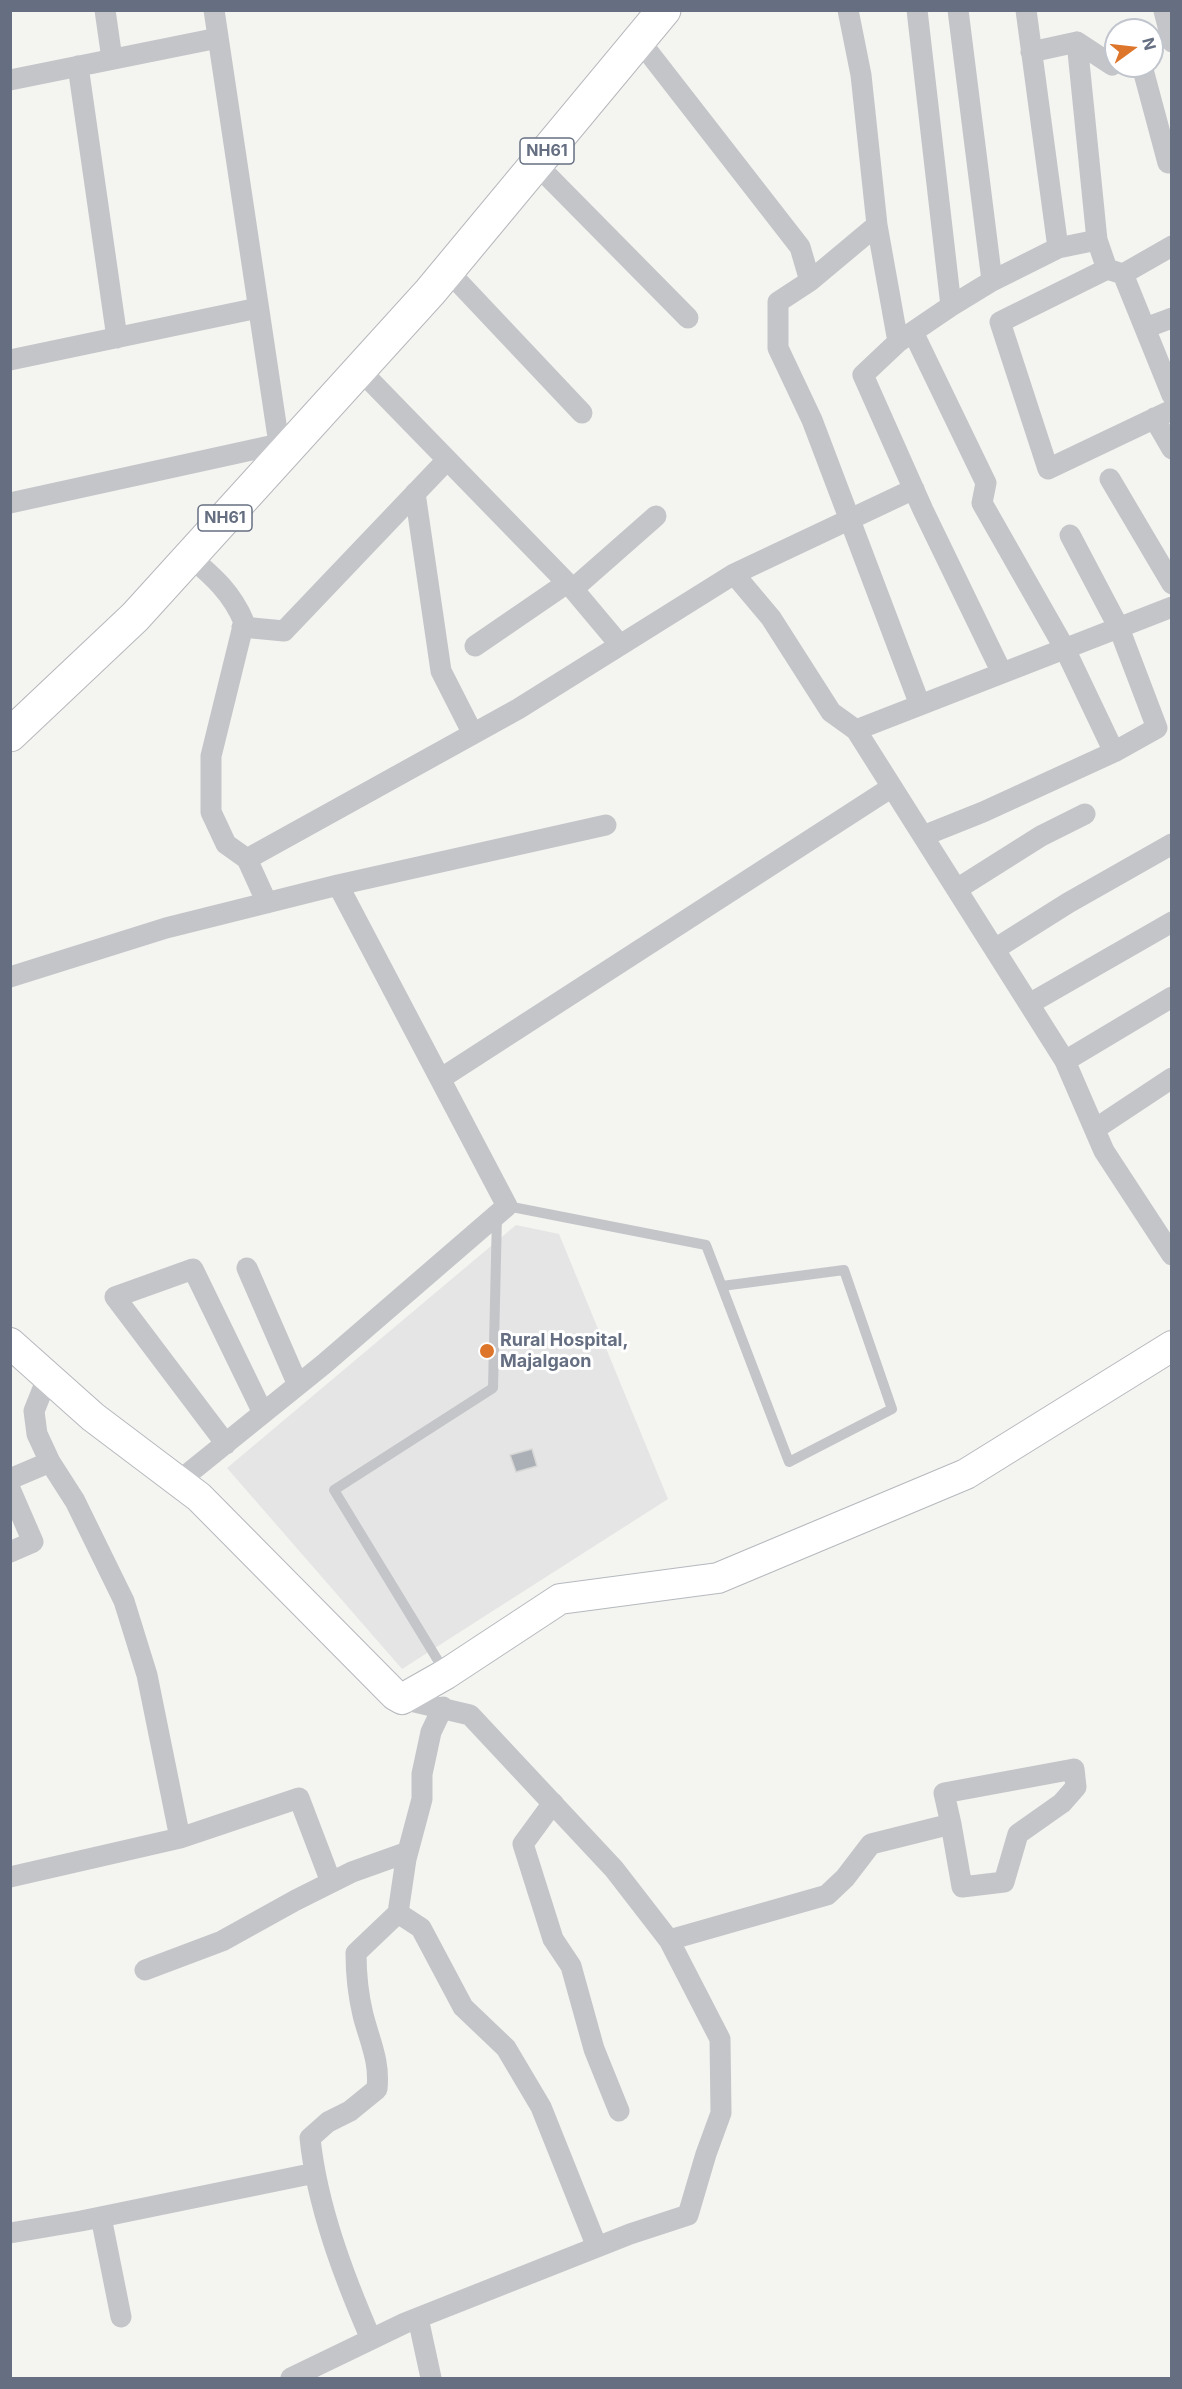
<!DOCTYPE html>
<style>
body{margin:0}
#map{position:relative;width:1182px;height:2389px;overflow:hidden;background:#f4f5f1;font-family:Inter,sans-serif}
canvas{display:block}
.frame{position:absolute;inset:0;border:12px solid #656f81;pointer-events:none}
.north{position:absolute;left:1104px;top:18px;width:60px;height:60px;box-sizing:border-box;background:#fff;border:2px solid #c1c5cd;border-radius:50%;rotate:75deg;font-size:16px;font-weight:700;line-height:24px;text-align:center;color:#656f81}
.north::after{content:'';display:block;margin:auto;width:21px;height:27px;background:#dd752a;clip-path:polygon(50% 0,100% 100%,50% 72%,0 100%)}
</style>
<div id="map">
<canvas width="1182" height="2389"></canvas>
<div class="frame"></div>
<div class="north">N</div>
</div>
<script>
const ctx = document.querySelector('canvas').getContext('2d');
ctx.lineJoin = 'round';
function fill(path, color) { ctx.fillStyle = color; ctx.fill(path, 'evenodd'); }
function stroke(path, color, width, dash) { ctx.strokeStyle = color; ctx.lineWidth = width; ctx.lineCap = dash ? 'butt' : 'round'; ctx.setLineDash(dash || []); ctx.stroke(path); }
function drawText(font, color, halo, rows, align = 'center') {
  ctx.font = font + ' Inter,sans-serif'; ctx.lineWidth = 6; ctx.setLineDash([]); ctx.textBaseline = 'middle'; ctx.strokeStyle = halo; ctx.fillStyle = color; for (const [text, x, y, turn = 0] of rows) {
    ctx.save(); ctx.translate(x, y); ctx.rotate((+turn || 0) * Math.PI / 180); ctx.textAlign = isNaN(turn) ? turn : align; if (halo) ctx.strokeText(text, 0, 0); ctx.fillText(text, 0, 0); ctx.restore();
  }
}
const built = new Path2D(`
 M516 1225 559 1234 668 1499 402 1669 227 1468Z`);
const building = new Path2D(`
 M532 1449 537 1466 516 1472 510 1455Z`);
const lane = new Path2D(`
 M507 1206 706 1245 789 1462 892 1409 844 1270 722 1286
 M445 1672 334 1490 493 1388 497 1215`);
const street = new Path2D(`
 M105 10 112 59
 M917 10 951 306 992 281 958 10
 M1026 10 1058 248
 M1164 11 1172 42
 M639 40 800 247 810 281 778 302V348L812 420 920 705
 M1077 42 1097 240
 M1031 52 1077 42 1112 65 1116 62
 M78 66 117 338
 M1142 66 1168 163
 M10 80 218 38
 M536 164 688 318
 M877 225 898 342 951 306
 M448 271 582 413
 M1123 274 1172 246
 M810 281 877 225 861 75 848 10
 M992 281 1058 248 1097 240 1107 269
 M1145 328 1172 318
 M913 332 986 483 982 503 1065 649 1114 752 983 812 923 836
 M898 342 863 375 923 510 1002 673
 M10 360 258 308
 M360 370 573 589 620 645
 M1172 395 1123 274 1107 269 1000 322 1048 469 1172 410
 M1154 418 1172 449
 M1110 479 1172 584
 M415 493 441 671 473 734
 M10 503 279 444 214 10
 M1070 535 1119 628 1157 728 1114 752
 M190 557C213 576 232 593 244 622L211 756V812L226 844 247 859 267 903
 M734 574 914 489
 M573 589 656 516
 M242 627 284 631 447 460
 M475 646 567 583
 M856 730 1172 607
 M247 859 518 709 734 574 771 618 831 712 856 730 1065 1061 1104 1151 1172 1255
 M957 889 1041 836 1085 814
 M995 949 1068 903 1172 844
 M10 977 166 928 338 885 606 825
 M1029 1004 1172 922
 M1065 1061 1172 997
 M440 1079 892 787
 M1095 1129 1172 1078
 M247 1268 298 1385
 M48 1376 34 1411 37 1434 50 1462 75 1501 124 1601 147 1675 180 1838
 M226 1444 115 1297 193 1269 263 1413
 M10 1479 50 1462
 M179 1481 324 1364 507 1206 338 885
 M10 1489 33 1542 10 1552
 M553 1803 523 1844 553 1939 571 1966 594 2049 619 2111
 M10 1877 180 1838 299 1798 331 1882
 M398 1913 421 1928 463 2007 506 2048 541 2107 597 2247
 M669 1940 827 1895 845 1878 871 1844 951 1824 962 1887 1004 1882 1018 1834 1062 1803 1076 1787 1074 1769 944 1793 951 1824
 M145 1970 222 1941 296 1900 352 1872 408 1852
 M101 2217 121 2317
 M10 2233 81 2221 315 2173
 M418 2318 431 2378
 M371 2339C344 2277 317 2206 310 2138L328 2122 350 2111 377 2089C380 2061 370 2042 363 2015 358 1994 356 1974 356 1953L398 1913 406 1859 422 1799V1774L431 1732 443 1707
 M291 2378 405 2323 630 2234 688 2215 706 2154 721 2113 720 2039 669 1940 614 1869 470 1715 402 1699`);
const secondary = new Path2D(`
 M10 1343 93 1417 199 1497 395 1695 402 1699 446 1674 560 1599 718 1578 966 1474 1172 1346`);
const primary = new Path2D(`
 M10 735 135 617 430 292 664 10`);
const markers = [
 [487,1351,8,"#dd752a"]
];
const shields = [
 [547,151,54],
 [225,518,54]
];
const shieldNames = [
 ["NH61",547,151],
 ["NH61",225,518]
];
const poiNames = [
 ["Rural Hospital,",500,1341],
 ["Majalgaon",500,1362]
];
fill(built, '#e5e5e5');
fill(building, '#abb0b7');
stroke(building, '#d6d6d4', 1.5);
stroke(secondary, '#b5b8bd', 32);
stroke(primary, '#b6b8bc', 35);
stroke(lane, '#c3c5c9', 10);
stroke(street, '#c3c5c9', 21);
stroke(secondary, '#fff', 30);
stroke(primary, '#fff', 33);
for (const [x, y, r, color] of markers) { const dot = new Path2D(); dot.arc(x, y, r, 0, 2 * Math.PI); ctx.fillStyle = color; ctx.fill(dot); stroke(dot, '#fff', 2); }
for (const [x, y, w] of shields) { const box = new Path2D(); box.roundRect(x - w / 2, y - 13, w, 26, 4.5); ctx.fillStyle = '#fff'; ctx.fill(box); stroke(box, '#656f81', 1.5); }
drawText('bold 16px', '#656f81', null, shieldNames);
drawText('bold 18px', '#656f81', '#fff', poiNames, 'left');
</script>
